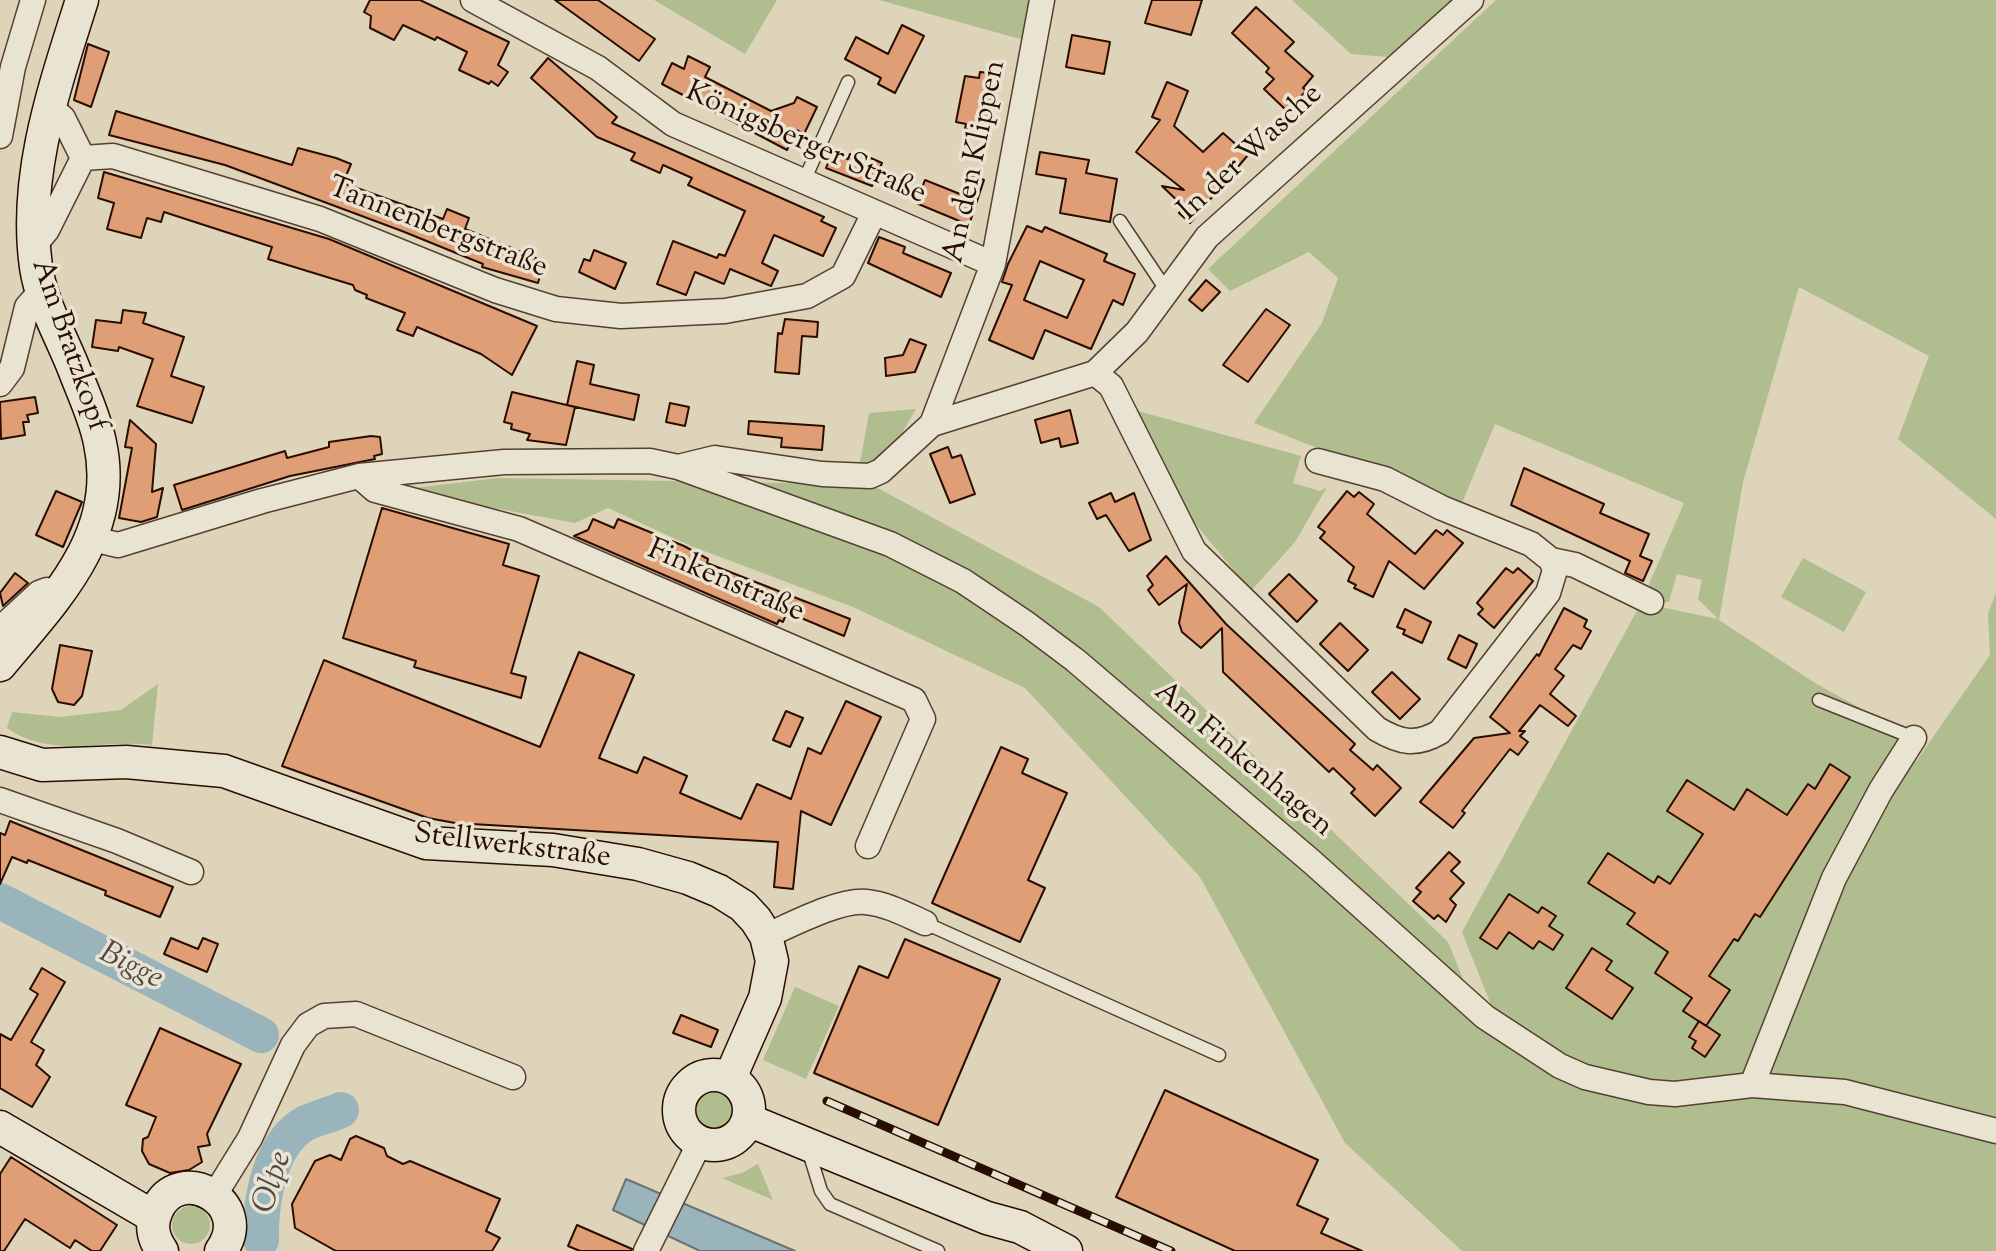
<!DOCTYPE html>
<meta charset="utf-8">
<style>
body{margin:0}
canvas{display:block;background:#ddd4b9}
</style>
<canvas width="1996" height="1251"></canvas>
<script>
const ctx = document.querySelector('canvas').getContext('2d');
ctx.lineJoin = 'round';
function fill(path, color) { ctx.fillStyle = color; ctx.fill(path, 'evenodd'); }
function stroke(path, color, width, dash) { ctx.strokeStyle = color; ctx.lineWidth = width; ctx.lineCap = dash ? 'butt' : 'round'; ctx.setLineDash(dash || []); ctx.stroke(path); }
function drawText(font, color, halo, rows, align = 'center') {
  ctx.font = font + ' "Sorts Mill Goudy",serif'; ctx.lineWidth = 7; ctx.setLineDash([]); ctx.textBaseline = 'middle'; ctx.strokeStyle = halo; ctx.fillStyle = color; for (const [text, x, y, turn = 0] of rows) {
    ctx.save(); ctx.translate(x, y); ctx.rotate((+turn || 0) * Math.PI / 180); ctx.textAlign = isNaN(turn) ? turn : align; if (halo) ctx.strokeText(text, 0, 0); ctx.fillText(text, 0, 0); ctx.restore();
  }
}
const green = new Path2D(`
 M654 0H777L745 54Z
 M879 0H1030L1024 40Z
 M1292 0H1465L1400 58 1351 54Z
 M1496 0H1996V519L1898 439 1929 356 1799 287 1743 482 1719 620 1815 683 1914 738 1915 763 1990 655 1988 613 1996 593V1251H1462L1345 1143 1200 877 1025 688 853 607 691 546 608 508 575 523 397 490 498 478 851 484 861 458 869 413 916 409 872 485 1099 607 1448 942 1481 1023 1556 1074 1651 1085 1568 1061 1493 1010 1462 932 1641 603 1718 619 1698 599 1702 580 1677 574 1669 602H1651L1644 596 1684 503 1495 424 1461 505 1254 423 1322 323 1338 278 1309 252 1230 291 1208 269Z
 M1138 411 1301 456 1293 483 1320 491 1327 487 1295 542 1251 591 1193 521Z
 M1803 558 1866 592 1844 632 1781 597Z
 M158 684 152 745C102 739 51 759 7 728L12 712 60 717 121 710Z
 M795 987 839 1006 806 1079 763 1060Z
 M695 1109a19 19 0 1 1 38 0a19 19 0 1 1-38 0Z
 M758 1164 773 1200 722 1178 742 1173Z
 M172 1225a19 19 0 1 1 38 0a19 19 0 1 1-38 0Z`);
const water = new Path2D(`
 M626 1179 795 1251H700L613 1210Z`);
const river = new Path2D(`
 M0 901 261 1035
 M261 1240C260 1203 269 1143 306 1123 317 1118 330 1115 341 1110`);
const building = new Path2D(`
 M370 0H420L509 42 498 65 508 72 498 86 491 81 489 84 459 70 467 52 437 37 435 40 403 25 394 40 370 28 371 16 364 12Z
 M555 0H598L655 39 639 61Z
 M1152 0H1202L1191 35 1145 23Z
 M1256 7 1294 42 1285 51 1313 76 1303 88 1306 91 1287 111 1264 89 1274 79 1266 72 1269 68 1232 33Z
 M902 25 924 36 895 93 878 84 881 78 845 59 856 37 888 54Z
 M1072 35 1110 42 1104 74 1066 67Z
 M88 44 109 52 91 107 74 100Z
 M688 56 710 67 705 77 771 111 794 103 797 97 817 107 804 134 797 130 787 150 662 84 672 63 684 69Z
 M548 58 617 117 612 123 824 217 821 221 836 228 823 256 774 235 762 263 778 271 771 286 730 269 724 284 695 272 686 295 657 284 673 241 717 258 719 254 725 256 745 211 688 185 692 178 663 165 660 173 631 160 635 153 597 137 531 78Z
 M980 72 999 74 989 132 965 129 966 124 956 122 965 76 979 78Z
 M1167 82 1188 91 1174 126 1203 152 1223 133 1248 155 1190 223 1179 213 1184 207 1162 186 1184 190 1136 152 1160 120 1152 117Z
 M116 111 292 165 298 148 336 158 351 164 343 183 443 219 447 209 469 218 465 229 536 258 534 266 542 269 538 283 482 267 483 264 402 231 225 165 109 135Z
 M1040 152 1089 160 1086 173 1117 179 1110 222 1060 213 1066 179 1036 174Z
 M832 153 848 159 850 154 862 159 864 155 882 163 872 186 826 168Z
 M104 172 329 239 537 326 512 375 481 354 417 327 413 336 397 330 405 313 366 298 367 295 355 290 353 285 268 259 272 247 164 212 161 222 147 218 141 238 107 229 114 203 98 198Z
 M968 174 984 180 969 225 916 203 925 180 960 194Z
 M1027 226 1042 232 1045 227 1107 254 1104 261 1135 274 1123 305 1113 300 1091 349 1045 330 1033 359 989 340 1012 285 1002 282 1008 264ZM1040 261 1084 280 1067 318 1024 300Z
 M879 237 905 247 903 253 951 273 941 297 868 263Z
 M594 250 626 263 615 289 579 272 584 259 590 261Z
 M1206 280 1220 292 1202 311 1189 300Z
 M1266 309 1290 325 1248 382 1223 365Z
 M123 310 146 313 143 323 184 337 171 376 204 387 192 423 137 406 153 359 119 347 118 351 92 347 96 320 121 323Z
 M785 319 818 322 817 337 802 336 799 374 775 372 778 333 782 334Z
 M910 339 926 345 915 372 886 376 885 358 903 355Z
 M577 361 594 365 590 384 639 395 634 420 567 405Z
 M512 392 575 407 566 445 527 440 530 434 511 429 512 424 504 422Z
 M35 397 38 413 27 415 29 422H23L25 435 1 439 0 402Z
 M670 403 689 407 685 426 666 422Z
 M1070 410 1078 443 1061 447 1059 438 1041 443 1035 420Z
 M130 420 156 444 152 492 163 488 157 517 141 522 119 518 132 448 125 447Z
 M749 421 824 426 822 450 781 447 782 438 748 434Z
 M371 436 380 437 382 454 374 456 375 459 290 476 182 510 174 485 285 451 287 458 329 447V442Z
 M948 447 952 458 961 455 975 494 950 503 930 454Z
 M1524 468 1604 504 1600 513 1649 534 1640 556 1652 561 1643 581 1625 573 1630 561 1511 505Z
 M56 491 82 502 63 547 36 535Z
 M1347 491 1354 497 1359 492 1374 504 1367 514 1415 554 1436 530 1443 535 1447 530 1463 543 1424 589 1389 561 1373 597 1354 588 1356 585 1348 581 1354 567 1320 538 1325 532 1318 527Z
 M1111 493 1115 502 1134 493 1151 540 1129 551 1106 515 1097 519 1089 503Z
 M382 508 509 544 503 565 539 576 511 673 526 677 521 698 414 667 416 661 343 638Z
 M593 519 614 528 618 519 684 546 708 559 707 563 850 619 844 636 787 612 783 622 779 620 777 624 574 536 588 530Z
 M1166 556 1226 624 1355 744 1350 750 1373 770 1377 765 1401 788 1375 816 1351 793 1355 789 1333 768 1329 772 1223 672 1222 628 1201 648 1182 632 1179 623 1187 584 1159 605 1148 590 1153 585 1147 576Z
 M1506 568 1513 573 1518 568 1533 581 1494 628 1478 614 1483 609 1477 603Z
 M15 573 28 583 3 606 0 593Z
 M1289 574 1317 601 1297 622 1269 594Z
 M1564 608 1587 620 1584 627 1591 631 1581 649 1573 645 1555 669 1564 676 1550 694 1576 716 1568 726 1540 705 1519 731H1525L1520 736 1528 742 1518 755 1510 749 1462 811 1465 813 1453 828 1420 802 1474 738 1510 733 1490 717 1537 654 1539 656Z
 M1405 609 1431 622 1422 643 1403 634 1405 630 1397 627Z
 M1340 623 1368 650 1348 671 1320 644Z
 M1459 635 1477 644 1466 668 1448 659Z
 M60 645 92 651 82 696 74 705 58 702 52 689Z
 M579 652 634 675 599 758 637 773 644 757 687 776 680 793 741 819 757 784 791 799 808 748 821 754 846 701 881 717 831 825 801 811 793 889 774 887 778 842 455 823 428 818 282 766 324 660 540 747Z
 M1392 672 1420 699 1400 719 1372 692Z
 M786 711 803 718 790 747 773 740Z
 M1001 747 1028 759 1022 773 1067 793 1028 880 1045 888 1020 942 932 903Z
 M1830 764 1850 777 1760 917 1755 914 1738 941 1734 939 1709 976 1730 990 1706 1026 1683 1011 1692 998 1655 973 1668 952 1627 924 1635 913 1588 883 1608 853 1654 883 1658 876 1670 884 1703 834 1667 811 1687 780 1734 810 1747 789 1787 815 1808 784 1815 789Z
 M10 821 173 887 160 917 105 895 106 891 28 860 27 863 12 857 0 884V833L5 835Z
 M1449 852 1460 862 1451 871 1464 883 1450 899 1456 905 1446 922 1438 915 1434 919 1413 901 1421 892 1416 888Z
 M1509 894 1538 913 1542 907 1556 916 1549 926 1563 935 1553 950 1539 941 1533 949 1509 932 1497 949 1480 938Z
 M171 938 198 949 203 938 218 944 207 972 164 954Z
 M905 939 1000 979 938 1125 814 1073 859 966 888 978Z
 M1592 948 1612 961 1606 970 1633 988 1612 1019 1566 988Z
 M42 968 65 982 31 1042 44 1050 36 1065 50 1077 32 1107 0 1088V1034L11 1040 38 994 30 989Z
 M681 1015 718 1030 711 1047 673 1033Z
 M1699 1021 1720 1035 1705 1057 1692 1048 1696 1041 1689 1037Z
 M160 1028 241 1064 207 1134 210 1145 198 1147 202 1162 189 1170 170 1173 149 1164 142 1151 143 1139 148 1137 156 1117 126 1105Z
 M1165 1090 1318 1160 1297 1205 1328 1219 1321 1233 1362 1251H1235L1116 1197Z
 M356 1136 384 1148 387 1156 403 1164 410 1161 500 1199 486 1231 500 1238 492 1251H336L295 1228 292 1204 315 1161 330 1155 341 1160 350 1139Z
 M11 1157 117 1225 100 1251H92L75 1240 70 1248 25 1219 4 1251H0V1174Z
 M577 1225 632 1249 631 1251H580L568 1246Z`);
const lane = new Path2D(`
 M804 181 848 82
 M1120 221 1167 291
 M1819 700 1914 738
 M925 923 1219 1055
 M808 1149 821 1191 830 1204 938 1251`);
const street = new Path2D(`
 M473 0 598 68 673 124 993 264
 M49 106 63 118 83 158
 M0 136 13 67 33 0
 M34 246 47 230 83 158 113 156 320 219 495 290 556 309 621 316 725 311 807 296 843 276 874 213
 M1095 373 1111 386 1194 551 1377 729C1401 743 1416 746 1440 732L1548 593 1555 570 1551 560 1531 544 1442 508 1385 479 1318 461
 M1095 373 1137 332 1207 237 1471 0
 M0 384 12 368 27 307 42 290
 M932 424 993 264 1042 0
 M678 467 715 458 822 474 870 476 881 471 932 424 1095 373
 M359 476 375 490 519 529 914 700 923 719 868 846
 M93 539 118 545 262 501 359 476 504 462 650 461 678 467 890 544 963 581 1027 624 1075 660 1312 862 1485 1017 1560 1066 1585 1077 1649 1092 1675 1094 1752 1085 1845 1092 1996 1131
 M1551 560 1575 565 1651 602
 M0 629 39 593 47 590 57 596
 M0 800 117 841 191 872
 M766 936C791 925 840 899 866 902 887 904 907 915 925 923
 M1752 1085 1834 878 1881 790 1914 738
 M214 1196 250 1138 293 1045 308 1025 324 1016 356 1014 513 1077
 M646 1251 700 1142`);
const secondary = new Path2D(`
 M0 665C54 600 120 535 100 443 95 417 83 393 74 369 61 336 41 302 36 267 23 175 55 86 82 0
 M0 752 42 765 126 762 224 771 426 843 553 850 638 864 688 878 719 891 743 906 756 920 766 936 772 961 765 998 730 1078
 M679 1110a35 35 0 1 1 70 0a35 35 0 1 1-70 0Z
 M748 1120 987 1218 1020 1227 1066 1251
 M0 1127 154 1217
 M162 1251C153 1238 150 1225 157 1210 178 1161 256 1202 221 1251`);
const rail = new Path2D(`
 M827 1101 1171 1251`);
const streetNames = [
 ["Königsberger Straße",805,145,24],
 ["In der Wasche",1252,154,-43],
 ["An den Klippen",977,162,-78],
 ["Tannenbergstraße",437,230,21],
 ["Am Bratzkopf",67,346,71],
 ["Finkenstraße",725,583,23],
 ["Am Finkenhagen",1242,761,40],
 ["Stellwerkstraße",512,848,7]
];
const waterNames = [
 ["Bigge",130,968,27],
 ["Olpe",275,1183,-72]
];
fill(green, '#b0bd8f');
fill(water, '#99b5bb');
stroke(water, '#6d7271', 2);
stroke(river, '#99b5bb', 36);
fill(building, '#df9e76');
stroke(building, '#2a0d01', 2);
stroke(lane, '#573f2f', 15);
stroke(street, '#573f2f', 27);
stroke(secondary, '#2a0d01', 35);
stroke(lane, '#e9e3d2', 12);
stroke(street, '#e9e3d2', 24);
stroke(secondary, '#e9e3d2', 32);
stroke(rail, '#2a0d01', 9);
stroke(rail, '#e9e3d2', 6, [18]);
drawText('30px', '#2a0d01', '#e9e3d2', streetNames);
drawText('italic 32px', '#514842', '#e9e3d2', waterNames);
</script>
